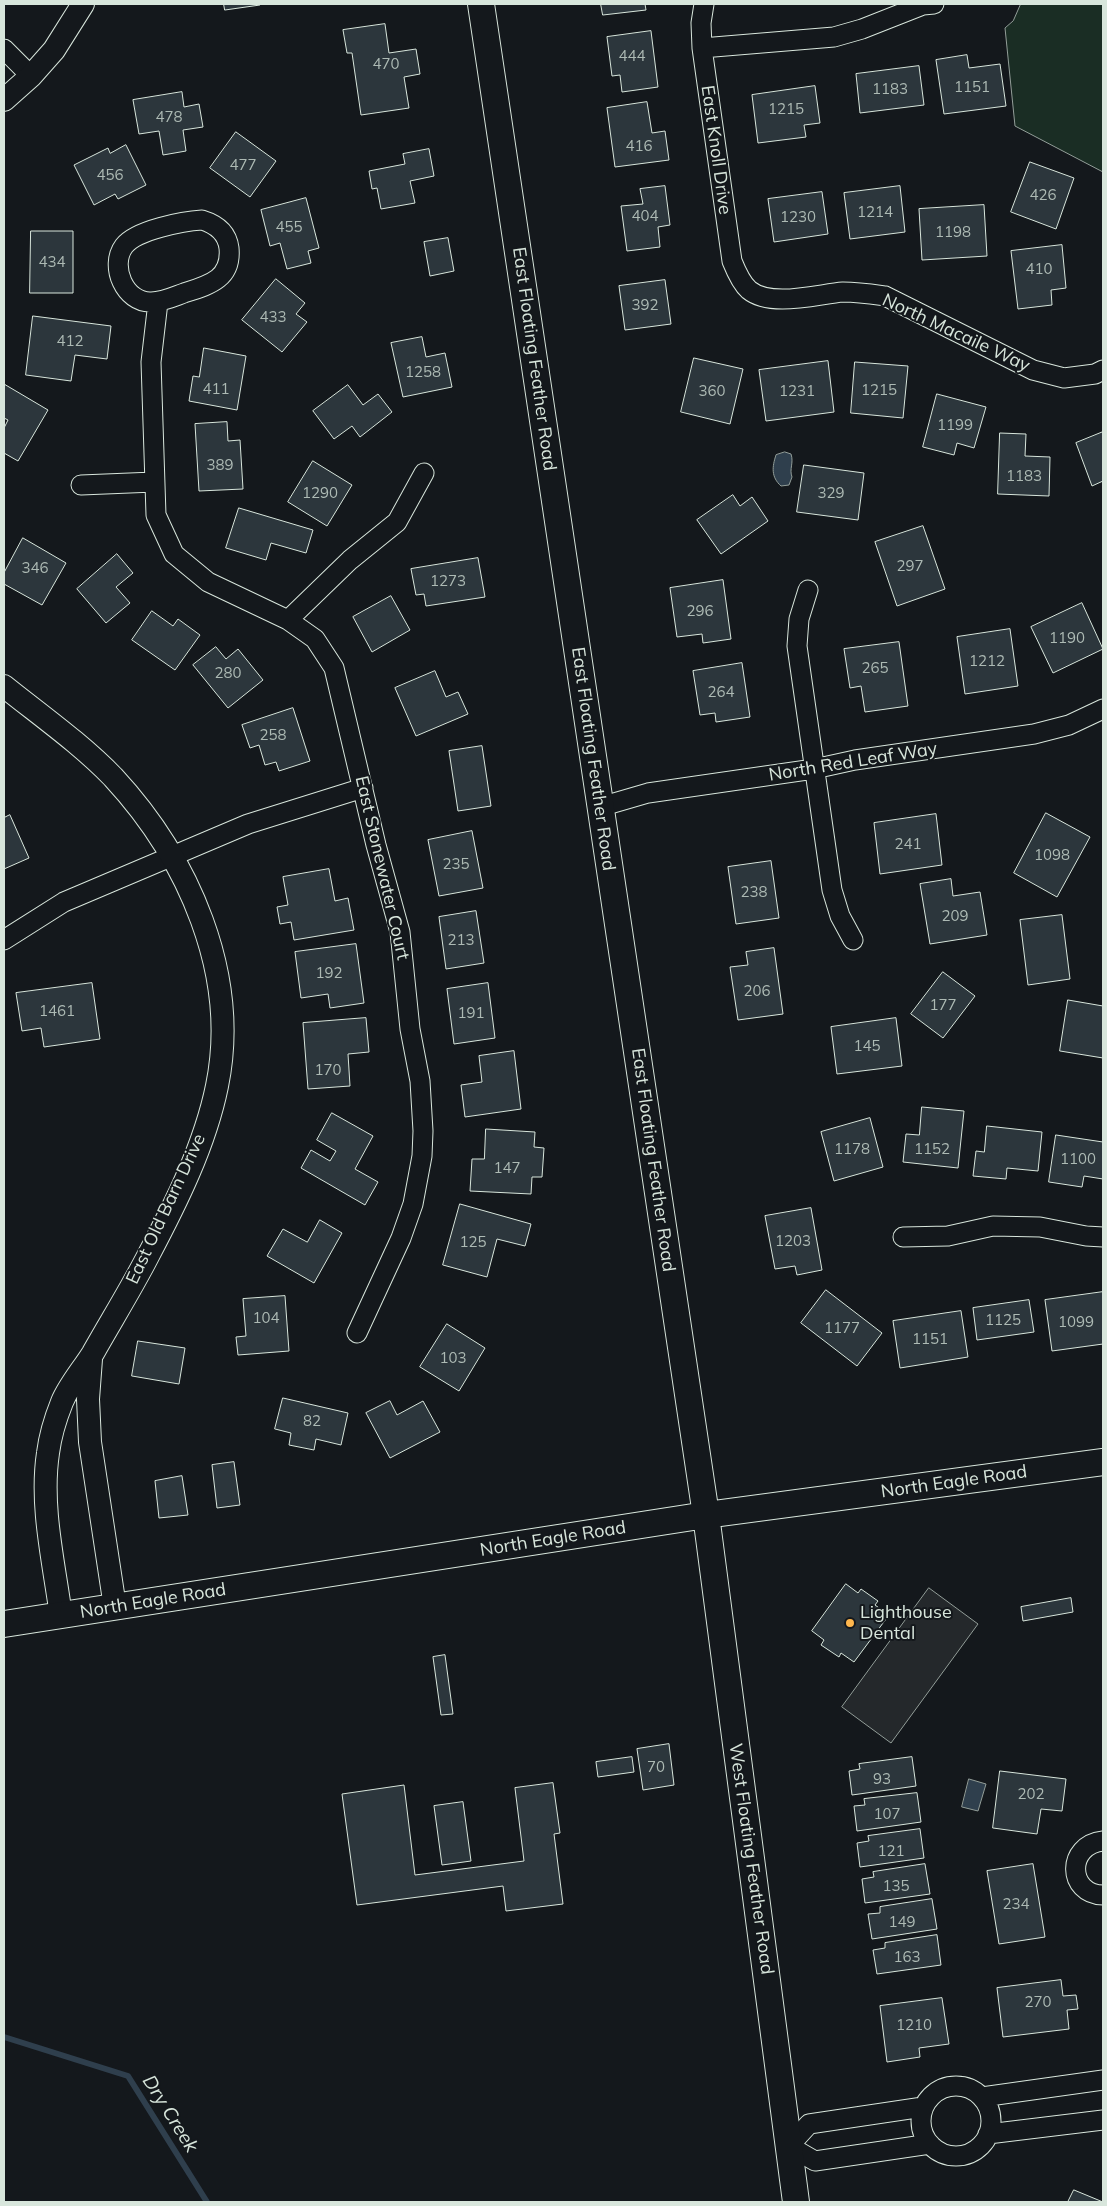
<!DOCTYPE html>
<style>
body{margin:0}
#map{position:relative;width:1107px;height:2206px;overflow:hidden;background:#14181c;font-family:Mulish,sans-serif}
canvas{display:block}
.frame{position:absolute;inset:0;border:5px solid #d8e6dc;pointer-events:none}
</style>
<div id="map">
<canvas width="1107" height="2206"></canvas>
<div class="frame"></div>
</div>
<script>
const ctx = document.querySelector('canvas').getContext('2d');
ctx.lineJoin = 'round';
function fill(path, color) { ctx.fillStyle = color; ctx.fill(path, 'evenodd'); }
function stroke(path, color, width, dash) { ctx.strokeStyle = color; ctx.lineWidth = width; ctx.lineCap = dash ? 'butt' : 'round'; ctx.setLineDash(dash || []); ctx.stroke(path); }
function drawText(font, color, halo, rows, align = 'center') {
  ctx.font = font + ' Mulish,sans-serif'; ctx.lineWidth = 4; ctx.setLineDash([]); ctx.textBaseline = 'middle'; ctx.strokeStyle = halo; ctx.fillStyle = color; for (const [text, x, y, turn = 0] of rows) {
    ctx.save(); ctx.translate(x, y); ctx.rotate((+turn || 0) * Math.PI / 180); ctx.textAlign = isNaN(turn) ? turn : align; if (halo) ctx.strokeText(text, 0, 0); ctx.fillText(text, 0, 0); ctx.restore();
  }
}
const green = new Path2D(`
 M1021 4H1103V172L1015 126 1005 28 1013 21Z`);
const parking = new Path2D(`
 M929 1588 978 1624 891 1743 842 1707Z`);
const water = new Path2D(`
 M785 452 791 454C794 463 789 469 792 477L789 485 781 486C771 477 772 467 776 455Z
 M969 1779 986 1784 978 1811 962 1807Z`);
const stream = new Path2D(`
 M4 2037 128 2076 207 2202`);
const building = new Path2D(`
 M224 4H260V5L225 10Z
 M601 4H645L646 10 603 15Z
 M385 24 389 53 416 49 420 74 404 77 409 108 361 115 352 53H347L343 30Z
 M651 31 658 87 622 92 620 75 612 76 607 37Z
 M967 55 969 68 1000 64 1006 106 944 114 936 60Z
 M919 66 924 105 860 113 856 74Z
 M815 86 820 123 804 125 806 137 758 143 752 95Z
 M182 92 184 107 199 104 203 127 183 130 186 151 163 155 159 131 139 134 133 100Z
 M647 102 652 133 665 131 669 160 615 167 607 108Z
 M236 132 276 161 250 197 210 168Z
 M126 145 146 185 118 199 115 194 94 205 74 165 108 148 110 153Z
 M429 149 434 176 410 181 415 203 381 209 377 188 372 189 369 171 405 164 403 154Z
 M1030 162 1074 178 1056 229 1011 212Z
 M665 186 670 225 658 227 660 247 627 251 621 206 643 204 640 189Z
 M900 186 905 232 850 239 844 193Z
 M822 192 828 234 774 242 768 199Z
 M306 198 319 248 308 251 311 263 287 269 280 243 270 246 261 210Z
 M984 205 987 256 922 260 919 209Z
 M31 231H73V293H30Z
 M448 238 454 271 430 276 424 242Z
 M1062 245 1066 288 1051 290 1052 305 1018 309 1011 251Z
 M276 279 305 303 296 314 307 322 282 352 242 320Z
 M665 280 671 324 625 330 619 286Z
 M33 316 111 326 107 359 75 355 71 381 26 375Z
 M422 337 426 357 445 353 452 387 403 397 391 343Z
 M204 348 246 356 237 410 189 401 193 376 199 377Z
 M694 358 743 369 730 424 681 412Z
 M828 361 834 412 766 421 759 370Z
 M855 362 908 366 903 418 851 413Z
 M4 384 48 410 18 461 4 453V428L8 420 4 418Z
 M348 385 363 405 378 394 392 412 360 437 352 426 334 439 313 411Z
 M937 394 986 407 974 448 957 443 954 455 923 447Z
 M227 422 228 441 240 440 243 489 199 491 195 424Z
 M1103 432V481L1092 486 1076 443Z
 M1000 433 1026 434 1025 456 1050 457 1049 496 998 494Z
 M313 461 352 485 327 526 288 502Z
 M804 465 864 473 858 520 797 512Z
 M733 495 740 506 752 497 768 521 721 554 697 520Z
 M239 508 313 530 306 553 271 543 266 560 226 548Z
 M923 526 945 589 897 606 875 542Z
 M23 538 66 563 42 605 4 584V573Z
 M117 554 133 573 116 587 130 603 106 623 77 589Z
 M478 558 485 597 426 606 424 594 416 595 411 569Z
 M723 580 731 639 703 643 702 634 677 637 670 588Z
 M391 596 410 630 372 652 353 617Z
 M1082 603 1103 649 1053 673 1031 627Z
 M152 611 173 626 178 619 200 635 175 670 132 640Z
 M1010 629 1018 686 965 694 957 637Z
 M899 642 908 706 865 712 861 686 850 688 844 649Z
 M216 647 226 659 238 649 263 680 228 708 193 665Z
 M742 663 750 717 716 722 715 713 700 715 693 671Z
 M435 671 446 697 458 692 468 714 416 736 395 688Z
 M293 708 310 761 279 771 276 762 265 765 259 745 250 748 242 725Z
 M482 746 491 806 458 811 449 751Z
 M1046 813 1090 837 1057 897 1014 873Z
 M936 814 942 865 880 874 874 823Z
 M10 815 29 858 4 869V818Z
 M472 831 483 888 439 896 428 840Z
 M771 861 779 918 736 924 728 867Z
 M329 869 335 901 348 898 354 930 294 940 291 922 280 924 277 907 288 905 283 877Z
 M951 879 953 896 980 892 987 935 930 944 920 884Z
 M476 911 484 963 446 969 439 917Z
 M1062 915 1070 979 1028 985 1020 920Z
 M356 944 364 1003 330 1008 328 994 301 998 295 952Z
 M774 948 783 1014 738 1020 730 967 748 965 746 952Z
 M943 972 975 996 943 1038 911 1014Z
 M92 983 100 1039 44 1047 41 1028 22 1031 16 993Z
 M488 983 495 1038 454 1044 447 989Z
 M1068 1000 1103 1006V1058L1060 1051Z
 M366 1018 369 1052 348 1054 350 1086 308 1089 303 1023Z
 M896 1018 902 1066 837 1074 831 1027Z
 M514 1051 521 1109 465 1117 461 1085 482 1082 479 1056Z
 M922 1107 964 1111 958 1168 903 1162 906 1134 919 1135Z
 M332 1113 373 1136 355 1169 378 1182 365 1205 301 1168 311 1150 330 1161 336 1151 317 1140Z
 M870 1118 883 1167 834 1181 821 1132Z
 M987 1126 1042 1132 1038 1171 1007 1168 1006 1179 973 1176 976 1151 984 1152Z
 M486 1129 535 1132 534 1147 544 1148 542 1177H532L531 1194 470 1191 472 1159H484Z
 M1056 1135 1103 1142V1179L1084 1176 1082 1187 1049 1182Z
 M460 1204 531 1224 525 1246 497 1239 487 1277 443 1265Z
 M811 1208 822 1270 797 1275 795 1266 775 1269 765 1216Z
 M320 1220 342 1233 314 1283 267 1256 283 1229 307 1242Z
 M826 1290 882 1333 857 1366 801 1323Z
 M1103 1292V1344L1052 1351 1045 1300Z
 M285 1296 289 1351 238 1355 236 1337 246 1336 243 1299Z
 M1029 1300 1034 1332 977 1340 973 1308Z
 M961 1311 968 1357 900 1368 893 1321Z
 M447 1324 485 1348 459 1391 420 1367Z
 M138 1341 185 1348 179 1384 132 1376Z
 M283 1398 348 1413 341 1445 316 1439 314 1450 289 1445 291 1433 275 1429Z
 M390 1401 397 1415 423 1401 440 1432 390 1458 366 1413Z
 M234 1462 240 1505 217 1508 212 1465Z
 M182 1476 188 1515 159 1518 155 1481Z
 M846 1584 858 1593 861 1589 878 1601 875 1605 889 1615 854 1662 841 1653 839 1657 821 1645 824 1640 812 1631Z
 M1071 1598 1073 1612 1023 1621 1021 1607Z
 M445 1655 453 1714 441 1715 433 1657Z
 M669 1744 674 1785 643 1790 637 1749Z
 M632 1757 634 1772 598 1777 596 1762Z
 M912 1757 916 1786 852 1795 849 1771 860 1769 859 1764Z
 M1000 1771 1066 1779 1062 1811 1041 1809 1037 1834 993 1828Z
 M553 1783 560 1833 554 1834 563 1904 506 1911 503 1886 357 1905 342 1794 404 1785 415 1875 524 1861 515 1788Z
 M917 1793 921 1822 857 1831 854 1806 865 1805 864 1799Z
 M463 1802 471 1861 442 1865 434 1806Z
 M920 1829 924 1858 860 1867 857 1843 869 1841 868 1836Z
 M925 1864 930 1894 865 1903 862 1879 874 1877 873 1872Z
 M1033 1864 1045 1937 999 1944 987 1871Z
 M932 1899 937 1929 872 1939 868 1914 880 1913V1907Z
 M937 1935 941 1965 877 1974 873 1950 885 1948V1943Z
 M1061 1980 1063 1996 1076 1995 1078 2009 1067 2010 1069 2029 1003 2037 997 1988Z
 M942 1998 949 2044 919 2048 920 2057 887 2062 880 2006Z
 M1074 2190 1103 2202H1068Z`);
const minor = new Path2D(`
 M704 4 701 23 702 48 732 261C736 271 741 283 749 290 771 308 818 294 843 292 858 292 871 294 885 296L1033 370 1064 378 1095 374 1103 370
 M702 48 834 37 862 29 923 5 934 4
 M4 49 31 76
 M202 220C215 224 227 232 229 248 232 279 209 285 184 293 173 297 163 302 151 302 125 303 109 266 124 246 136 230 184 221 202 220Z
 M158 302 151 362 156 515 174 554 208 582 288 620 315 639 334 668 376 845 400 932 410 1029 420 1081 423 1131 422 1156 413 1204 401 1238 357 1333
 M81 485 154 482
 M808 590 799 619 797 646 832 890 840 916 853 940
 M288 620 350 560 397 522 424 473
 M600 807 648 793 814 769 855 760 1034 734 1069 725 1103 709
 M4 940 64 902 248 824 363 788
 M903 1237 948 1236 993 1226 1040 1227 1086 1236 1103 1237
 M1103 1841C1066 1845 1067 1894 1103 1895
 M921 2121a35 35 0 1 1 70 0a35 35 0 1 1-70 0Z
 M982 2097 1103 2080
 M923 2107 809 2124 789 2146 815 2161 930 2144
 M988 2134 1103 2120`);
const tertiary = new Path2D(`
 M4 100 31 76 54 50 83 4
 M4 686C40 715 80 743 113 777 188 858 240 974 217 1086 205 1145 176 1203 148 1256 131 1289 111 1321 93 1353 83 1369 69 1385 62 1402 56 1417 50 1437 48 1453 40 1506 54 1563 61 1616
 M91 1359 88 1399 90 1442 115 1607`);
const secondary = new Path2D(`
 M481 4 706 1515 796 2202
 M4 1624 706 1515 1103 1462`);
const markers = [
 [850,1623,5,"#ffb74d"]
];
const numberNames = [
 ["444",632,56],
 ["470",386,64],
 ["1151",972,87],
 ["1183",890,89],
 ["1215",786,109],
 ["478",169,117],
 ["416",639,146],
 ["477",243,165],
 ["456",110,175],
 ["426",1043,195],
 ["1214",875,212],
 ["404",645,216],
 ["1230",798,217],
 ["455",289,227],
 ["1198",953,232],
 ["434",52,262],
 ["410",1039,269],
 ["392",645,305],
 ["433",273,317],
 ["412",70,341],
 ["1258",423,372],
 ["411",216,389],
 ["1215",879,390],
 ["360",712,391],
 ["1231",797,391],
 ["1199",955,425],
 ["389",220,465],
 ["1183",1024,476],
 ["1290",320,493],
 ["329",831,493],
 ["297",910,566],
 ["346",35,568],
 ["1273",448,581],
 ["296",700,611],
 ["1190",1067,638],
 ["1212",987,661],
 ["265",875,668],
 ["280",228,673],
 ["264",721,692],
 ["258",273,735],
 ["241",908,844],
 ["1098",1052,855],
 ["235",456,864],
 ["238",754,892],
 ["209",955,916],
 ["213",461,940],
 ["192",329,973],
 ["206",757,991],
 ["177",943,1005],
 ["1461",57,1011],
 ["191",471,1013],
 ["145",867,1046],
 ["170",328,1070],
 ["1178",852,1149],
 ["1152",932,1149],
 ["1100",1078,1159],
 ["147",507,1168],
 ["1203",793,1241],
 ["125",473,1242],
 ["104",266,1318],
 ["1125",1003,1320],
 ["1099",1076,1322],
 ["1177",842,1328],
 ["1151",930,1339],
 ["103",453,1358],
 ["82",312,1421],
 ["70",656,1767],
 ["93",882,1779],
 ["202",1031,1794],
 ["107",887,1814],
 ["121",891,1851],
 ["135",896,1886],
 ["234",1016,1904],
 ["149",902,1922],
 ["163",907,1957],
 ["270",1038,2002],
 ["1210",914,2025]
];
const streetNames = [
 ["East Knoll Drive",716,150,82],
 ["North Macaile Way",956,333,25],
 ["East Floating Feather Road",534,359,82],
 ["East Floating Feather Road",593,759,82],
 ["North Red Leaf Way",853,762,-9],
 ["East Stonewater Court",382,868,77],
 ["East Floating Feather Road",653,1160,82],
 ["East Old Barn Drive",166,1209,-65],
 ["North Eagle Road",954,1482,-8],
 ["North Eagle Road",553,1539,-9],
 ["North Eagle Road",153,1601,-9],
 ["West Floating Feather Road",751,1859,82]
];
const poiNames = [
 ["Lighthouse",860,1613],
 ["Dental",860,1634]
];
const waterNames = [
 ["Dry Creek",170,2114,58]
];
fill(green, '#1a2d24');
stroke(green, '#939e99', 1);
fill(parking, '#24282b');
stroke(parking, '#939e99', 1);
fill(water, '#2f3f4d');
stroke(water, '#939e99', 1);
stroke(stream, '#2f3f4d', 6);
fill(building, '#2c363c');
stroke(building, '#d8e6dc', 1);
stroke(minor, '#d8e6dc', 21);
stroke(tertiary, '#d8e6dc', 24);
stroke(secondary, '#d8e6dc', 28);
stroke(minor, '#14181c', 19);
stroke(tertiary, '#14181c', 22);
stroke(secondary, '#14181c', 26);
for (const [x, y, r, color] of markers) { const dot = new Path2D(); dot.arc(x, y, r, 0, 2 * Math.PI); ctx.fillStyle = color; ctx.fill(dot); stroke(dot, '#14181c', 2); }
drawText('15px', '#adbab4', null, numberNames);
drawText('18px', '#d8e6dc', '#14181c', streetNames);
drawText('18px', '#d8e6dc', '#14181c', poiNames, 'left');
drawText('italic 19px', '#d8e6dc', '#14181c', waterNames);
</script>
